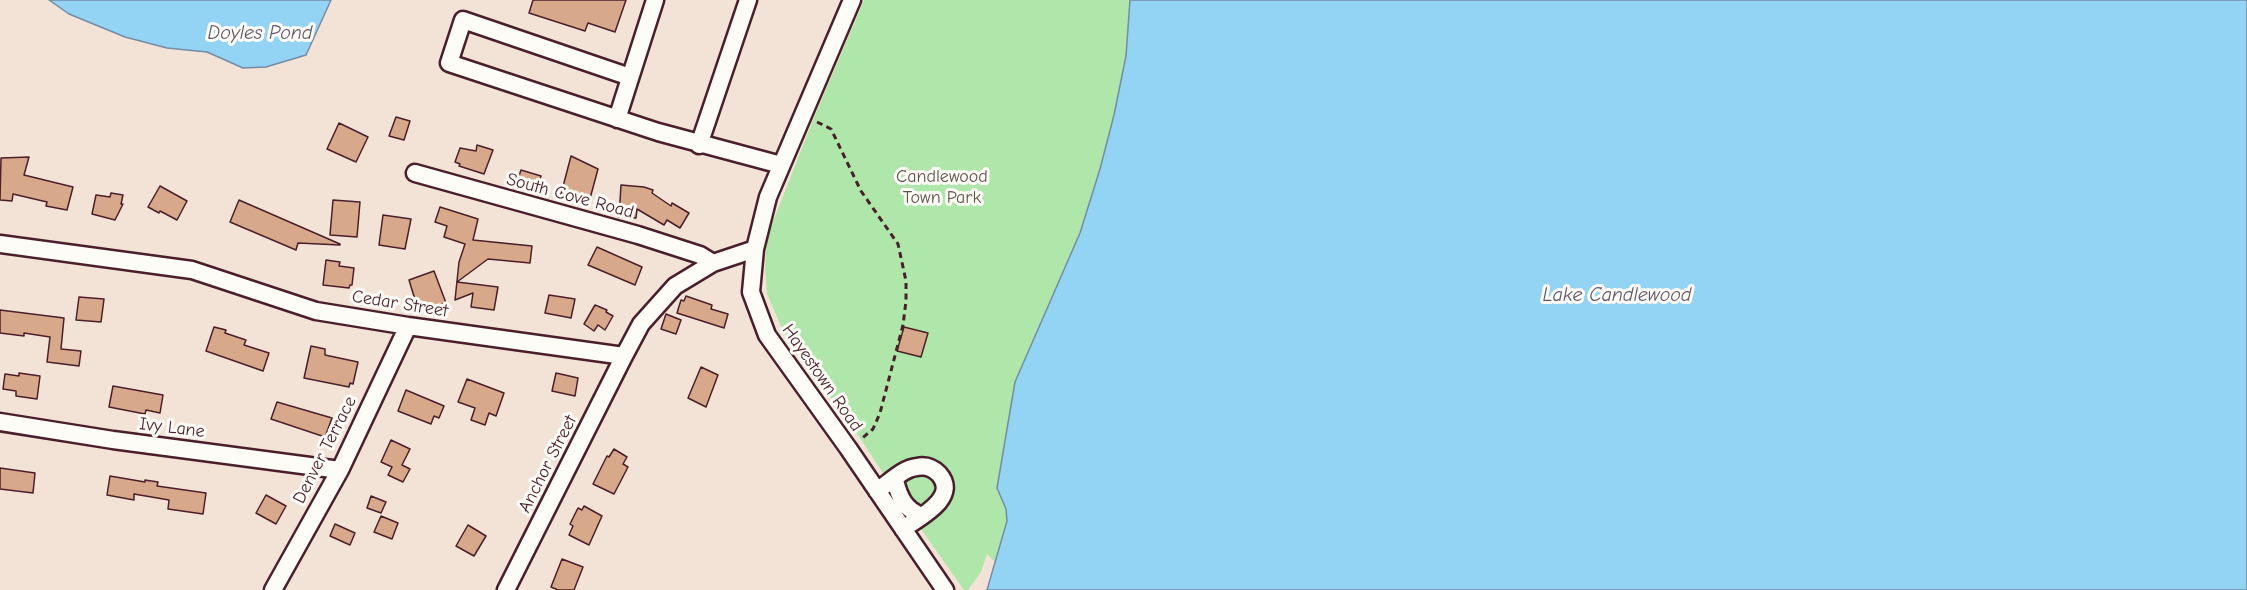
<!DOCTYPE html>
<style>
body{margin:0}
canvas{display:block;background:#f2e3d6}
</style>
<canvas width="2247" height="590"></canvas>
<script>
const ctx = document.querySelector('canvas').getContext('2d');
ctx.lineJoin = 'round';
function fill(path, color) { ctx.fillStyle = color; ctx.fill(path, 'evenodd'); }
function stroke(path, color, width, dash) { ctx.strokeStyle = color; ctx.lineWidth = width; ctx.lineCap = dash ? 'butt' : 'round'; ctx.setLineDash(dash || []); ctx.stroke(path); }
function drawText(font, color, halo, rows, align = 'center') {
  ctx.font = font + ' "Comic Neue",sans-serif'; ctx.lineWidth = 6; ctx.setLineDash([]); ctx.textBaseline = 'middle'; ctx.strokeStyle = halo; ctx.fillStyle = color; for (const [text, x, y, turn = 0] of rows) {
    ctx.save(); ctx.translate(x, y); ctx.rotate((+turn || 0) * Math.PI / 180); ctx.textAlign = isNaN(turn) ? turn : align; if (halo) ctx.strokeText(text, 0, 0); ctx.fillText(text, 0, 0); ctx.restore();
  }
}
const green = new Path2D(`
 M864 0H1130L1126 56 1114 115 1100 169 1080 233 1015 382 997 488 1006 509 1007 521 995 562 987 554 981 572 968 590H964L904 505 858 435 783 331 767 294 765 267 767 237 813 120Z`);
const water = new Path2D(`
 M49 0H331L306 55 266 67 243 68 207 52 167 48 125 37 69 14Z
 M1130 0H2247V590H987L1007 521 1006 509 997 488 1015 382 1080 233 1100 169 1114 115 1126 56Z`);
const building = new Path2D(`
 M533 0H626L615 32 588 23 585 31 529 13Z
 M396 117 410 121 404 140 389 136Z
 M339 123 368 137 356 162 327 149Z
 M477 145 493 150 484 174 459 166 460 164 455 162 460 148 476 151Z
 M571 156 598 169 588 206 560 198Z
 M29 157 24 175 73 187 67 210 46 206 47 202 13 194 12 201 0 200 1 158Z
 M521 170 541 176 536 191 516 185Z
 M621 185 644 187 653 190 652 193 671 206 672 203 689 213 680 228 667 220 664 225 637 209 636 218 619 217Z
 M160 186 187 201 177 220 160 211 159 213 148 207Z
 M111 193 123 195 121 204H123L115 220 92 214 96 195 110 197Z
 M239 200 340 244V245L298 243 296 250 230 222Z
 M333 200 360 202 357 237 330 235Z
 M440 207 478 219 473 240 532 246 530 263 488 259 457 282 498 287 494 310 471 307 473 293 455 300 459 262 465 244 444 237 447 226 435 222Z
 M383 215 411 219 405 249 379 245Z
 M597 247 642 267 635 285 588 265Z
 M326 260 340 262 339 266 354 268 352 285H350L349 288 323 285Z
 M434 271 446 303 419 313 409 280Z
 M549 295 575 299 571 318 545 313Z
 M686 296 712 305 711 309 728 314 724 328 677 313 681 300 684 301Z
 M79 297 104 299 101 322 76 320Z
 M595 305 607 310 606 312 613 316 605 330 598 325 594 331 584 324Z
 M0 310 64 318 61 349 81 351 79 366 47 362 50 337 24 333V336L0 333Z
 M666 314 681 320 676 334 661 329Z
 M214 327 226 330 225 333 246 340 244 345 269 353 263 371 206 351Z
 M904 327 928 333 921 357 897 351Z
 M311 346 325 349V355L358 362 353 384 350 383 349 387 304 378Z
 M701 367 718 375 706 407 688 398Z
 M19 373 40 376 37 399 16 396V391L3 389 5 374 19 376Z
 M556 373 578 378 575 396 552 391Z
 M467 379 504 393 496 416 489 413 485 425 471 420 475 408 458 402Z
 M113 386 163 395 160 413 146 410 145 414 109 407Z
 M406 390 444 406 439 418 434 416 431 424 398 411Z
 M277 402 332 418 325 437 271 419Z
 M391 440 410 449 402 465 410 469 403 482 388 475 392 467 381 462Z
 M614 449 627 457 623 464 628 467 614 494 593 484 607 456 609 457Z
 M0 468 35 473 33 493 0 489Z
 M110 476 145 482V480L158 482 157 486 206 493 203 514 168 509 169 500 134 494V500L107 495Z
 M266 495 286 506 276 524 256 513Z
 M371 496 386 502 381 513 367 508Z
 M584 506 602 516 589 545 569 535 573 526 570 524 578 508 582 510Z
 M381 516 398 523 392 539 374 532Z
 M335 524 355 533 350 545 330 536Z
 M468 525 486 536 474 556 456 546Z
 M562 559 583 567 574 590H558L551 587Z`);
const path = new Path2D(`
 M817 122 831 129 861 191 898 244 906 281V301L903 325 880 413 873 429 860 440`);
const minor = new Path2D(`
 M852 0 768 197 755 249 751 292 767 335 848 448 945 590
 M630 77 463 20 449 63 658 132 781 165
 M617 119 655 0
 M699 145 748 0
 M415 173 638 235 700 255 713 263
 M0 244 192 270 316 311 408 326 624 356 641 324 675 286 713 263 755 249
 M0 422 113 440 340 470
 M895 480C899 497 905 510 922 516
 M877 491C889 483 903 468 917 467 926 465 933 468 939 474 960 498 918 518 903 529
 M273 590 340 470 408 326
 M506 590 624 356`);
const parkNames = [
 ["Candlewood",942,177],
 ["Town Park",942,198]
];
const streetNames = [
 ["South Cove Road",570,196,15],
 ["Cedar Street",400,304,9],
 ["Hayestown Road",822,378,55],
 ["Ivy Lane",172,428,7],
 ["Denver Terrace",325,450,-63],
 ["Anchor Street",548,464,-63]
];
const waterNames = [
 ["Doyles Pond",260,33],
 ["Lake Candlewood",1617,295]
];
fill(green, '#afe6a9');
fill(water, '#93d4f5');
stroke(water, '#768ca4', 1.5);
fill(building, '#d8a88a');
stroke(building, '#4a1f2b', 1.5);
stroke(minor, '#4a1f2b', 21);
stroke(path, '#4a1f2b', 3, [6, 4.5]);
stroke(minor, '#fdfcf7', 16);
drawText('18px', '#63514a', '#fdfcf7', parkNames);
drawText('18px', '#4a1f2b', '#fdfcf7', streetNames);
drawText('italic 20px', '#605568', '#fdfcf7', waterNames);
</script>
